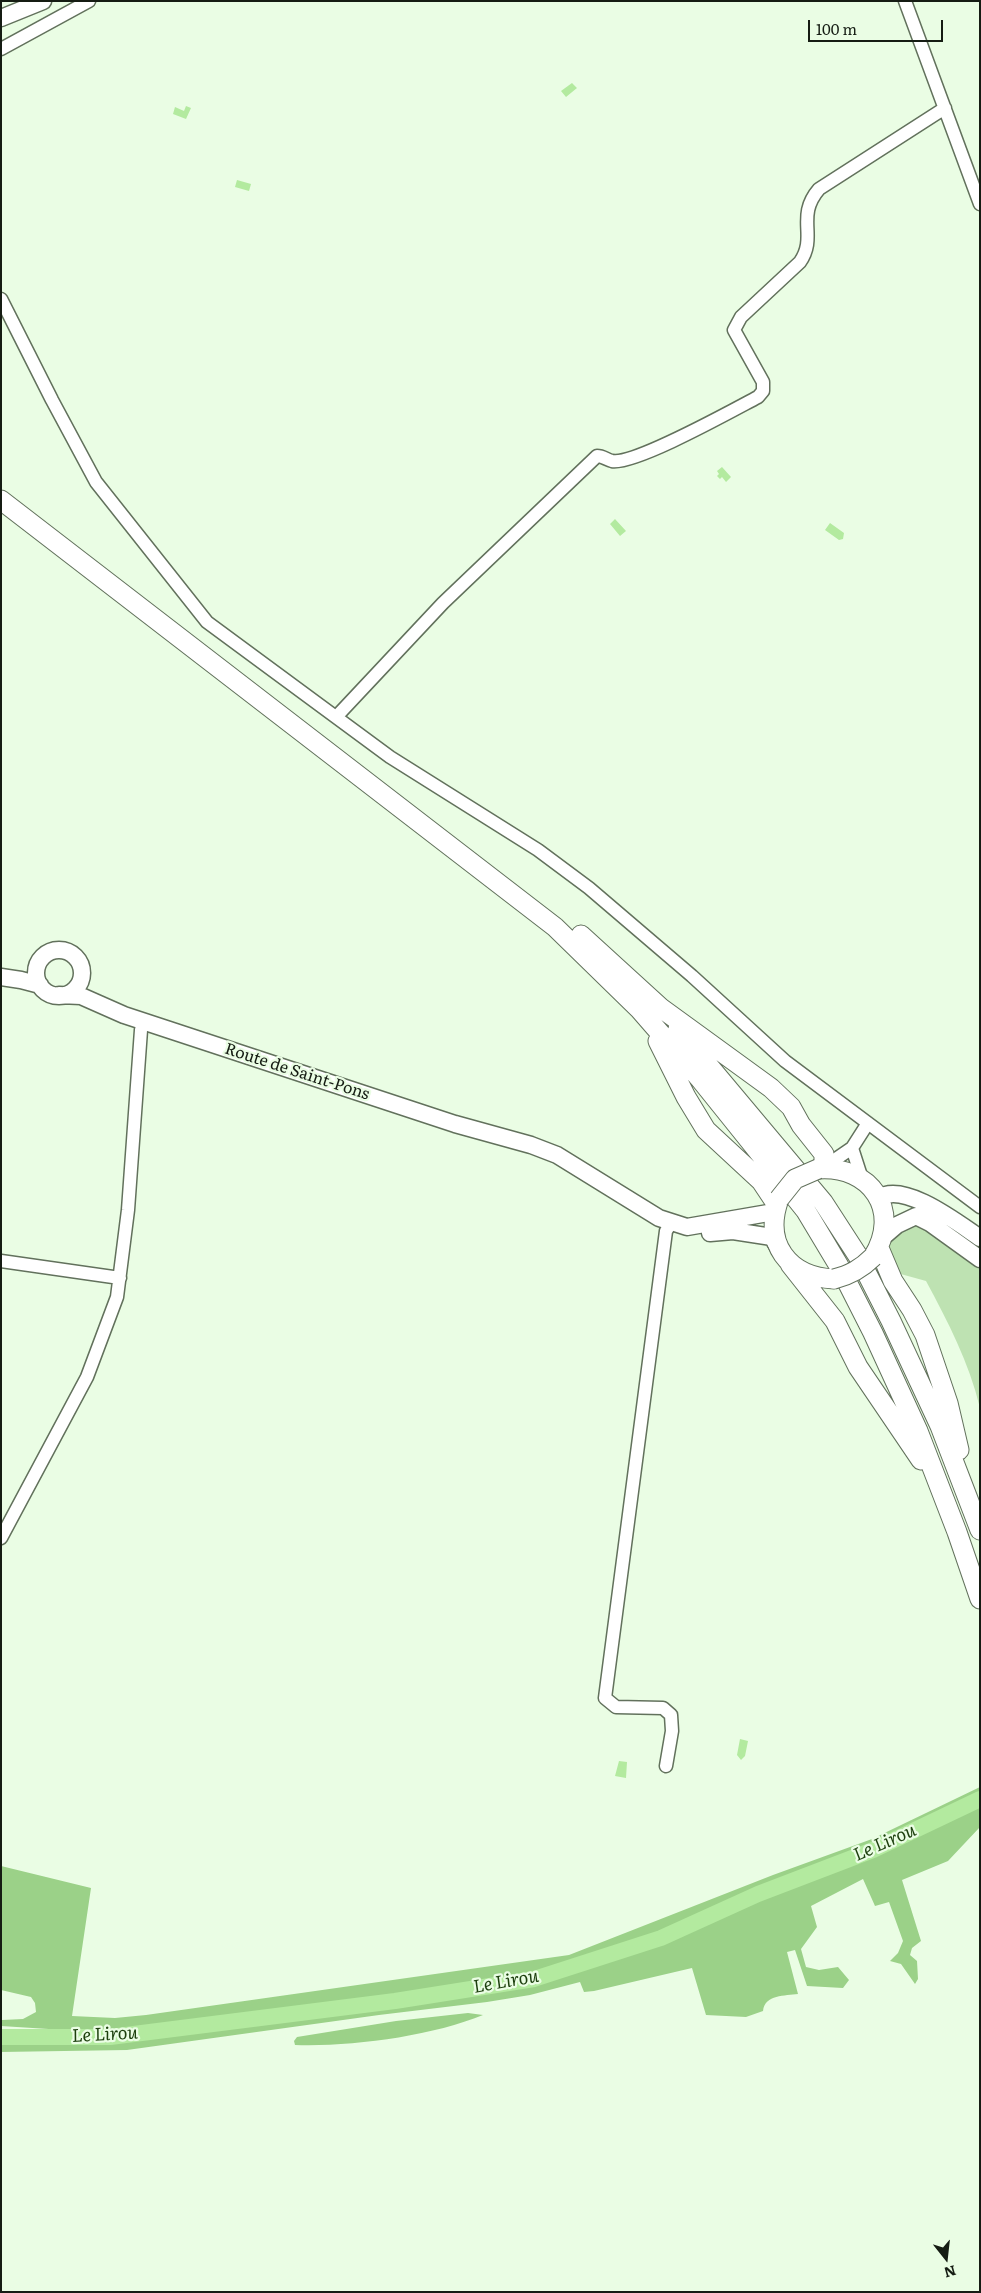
<!DOCTYPE html>
<style>
body{margin:0}
#map{position:relative;width:981px;height:2293px;overflow:hidden;background:#eafde4;font-family:Literata,serif}
canvas{display:block}
.frame{position:absolute;inset:0;border:2px solid #151c13;pointer-events:none}
.north{position:absolute;left:921px;top:2233px;width:50px;height:50px;-webkit-text-stroke:4px #eafde4;paint-order:stroke;rotate:164deg;font-size:14px;font-weight:700;line-height:20px;text-align:center;color:#151c13}
.north::after{content:'';display:block;margin:auto;width:18px;height:22px;background:#151c13;clip-path:polygon(50% 0,100% 100%,50% 72%,0 100%)}
.scale{position:absolute;left:808px;top:20px;width:135px;height:22px;box-sizing:border-box;border:2px solid #151c13;border-top:0;padding-left:6px;font-size:15px;line-height:18px;white-space:nowrap;color:#151c13;-webkit-text-stroke:4px #eafde4;paint-order:stroke}
</style>
<div id="map">
<canvas width="981" height="2293"></canvas>
<div class="frame"></div>
<div class="north">N</div>
<div class="scale">100 m</div>
</div>
<script>
const ctx = document.querySelector('canvas').getContext('2d');
ctx.lineJoin = 'round';
function fill(path, color) { ctx.fillStyle = color; ctx.fill(path, 'evenodd'); }
function stroke(path, color, width, dash) { ctx.strokeStyle = color; ctx.lineWidth = width; ctx.lineCap = dash ? 'butt' : 'round'; ctx.setLineDash(dash || []); ctx.stroke(path); }
function drawText(font, color, halo, rows, align = 'center') {
  ctx.font = font + ' Literata,serif'; ctx.lineWidth = 4.5; ctx.setLineDash([]); ctx.textBaseline = 'middle'; ctx.strokeStyle = halo; ctx.fillStyle = color; for (const [text, x, y, turn = 0] of rows) {
    ctx.save(); ctx.translate(x, y); ctx.rotate((+turn || 0) * Math.PI / 180); ctx.textAlign = isNaN(turn) ? turn : align; if (halo) ctx.strokeText(text, 0, 0); ctx.fillText(text, 0, 0); ctx.restore();
  }
}
const green = new Path2D(`
 M916 1221 980 1262V1408C969 1362 948 1322 926 1281L868 1265 869 1244 877 1228Z`);
const forest = new Path2D(`
 M980 1787V1795L871 1847 752 1892 658 1934 516 1978 317 2007 112 2033 1 2026 2 2020 23 2019 36 2012 35 2003 31 1997 1 1990V1866L91 1888 72 2016 115 2018 146 2015 569 1955 773 1875 872 1839Z
 M980 1803V1827L948 1861 902 1880 921 1941 912 1948 910 1955 917 1961 918 1979 915 1984 901 1964 890 1961 898 1953 903 1941 889 1902 875 1906 863 1879 811 1906 817 1927 801 1949 806 1967 819 1970 838 1967 849 1980 843 1988 807 1986 795 1950 787 1952 798 1994C785 1996 765 1994 763 2011L746 2017 706 2015 692 1968 594 1991 584 1992 580 1982 530 1995 487 2002 379 2015 127 2050 1 2052V2034L116 2039 331 2012 519 1984 574 1969 664 1939 887 1848Z
 M468 2013 483 2015C432 2036 351 2047 295 2045L294 2041 297 2037 396 2021Z`);
const water = new Path2D(`
 M572 83 577 88 566 97 561 91Z
 M186 106 191 108 186 119 173 114 175 107 184 111Z
 M237 180 251 184 249 191 235 187Z
 M722 467 731 477 726 482 722 477 720 479 717 476 719 474 717 471Z
 M615 519 626 531 620 536 610 524Z
 M830 523 844 533 843 539 839 540 825 530Z
 M740 1739 748 1741 745 1756 741 1760 737 1755Z
 M619 1761 627 1762 626 1778 615 1776Z`);
const river = new Path2D(`
 M1 2037H110L395 2001 534 1979 661 1938 758 1894 873 1850 980 1799`);
const minor = new Path2D(`
 M905 1 980 204
 M1 49 89 1
 M1 299 52 400 96 482 207 622 390 757 538 850 589 888 692 976 785 1061 980 1207
 M337 716 443 603 597 456C603 456 607 460 612 461 635 465 733 410 758 397L763 391V382L734 330 741 317 800 262C818 236 795 217 819 189L945 108
 M852 1148 862 1179
 M832 1168 833 1161 852 1148 868 1123
 M1 1261 120 1278
 M1 1538 87 1377 117 1297 128 1210 141 1030 144 1021
 M666 1766 672 1731 671 1715 663 1708 616 1707 605 1698 666 1231 672 1222`);
const major = new Path2D(`
 M1 18 43 1
 M36 973a23 23 0 1 1 46 0a23 23 0 1 1-46 0Z
 M1 977 21 980 40 985
 M59 995 81 996 124 1015 455 1124 531 1145 557 1155 659 1218 687 1227 774 1212
 M879 1198C904 1181 959 1224 980 1238
 M710 1233 733 1231 772 1237 780 1250
 M883 1237 897 1225 916 1216 930 1223 980 1259`);
const highway = new Path2D(`
 M1 500 555 927 640 1010 700 1079 806 1211 839 1266 873 1333 918 1431 957 1532 980 1599
 M581 935 661 1008 771 1088 791 1107 801 1125 824 1154V1168
 M678 1029 823 1202 858 1256 891 1321 940 1426 980 1530
 M658 1041 686 1097 706 1130 761 1181 777 1205
 M818 1169C871 1165 902 1211 873 1257
 M779 1199C763 1243 788 1277 834 1279
 M879 1248 893 1281 912 1310 925 1335 948 1403 959 1450
 M790 1264 835 1321 858 1367 921 1460`);
const highwayBridge = new Path2D(`
 M779 1199 795 1179 818 1169
 M834 1279C850 1275 861 1269 873 1257`);
const streetNames = [
 ["Route de Saint-Pons",297,1072,18]
];
const waterNames = [
 ["Le Lirou",885,1843,-24],
 ["Le Lirou",506,1982,-10],
 ["Le Lirou",105,2035,-3]
];
fill(green, '#bee2b2');
fill(forest, '#9bd188');
fill(water, '#b3ea9f');
stroke(river, '#b3ea9f', 16);
stroke(minor, '#62715c', 15);
stroke(major, '#62715c', 19);
stroke(highway, '#62715c', 21);
stroke(minor, '#fff', 12);
stroke(major, '#fff', 16);
stroke(highway, '#fff', 19);
stroke(highwayBridge, '#62715c', 21, []);
stroke(highwayBridge, '#fff', 19);
drawText('16px', '#151c13', '#eafde4', streetNames);
drawText('italic 18px', '#1c3f0d', '#eafde4', waterNames);
</script>
